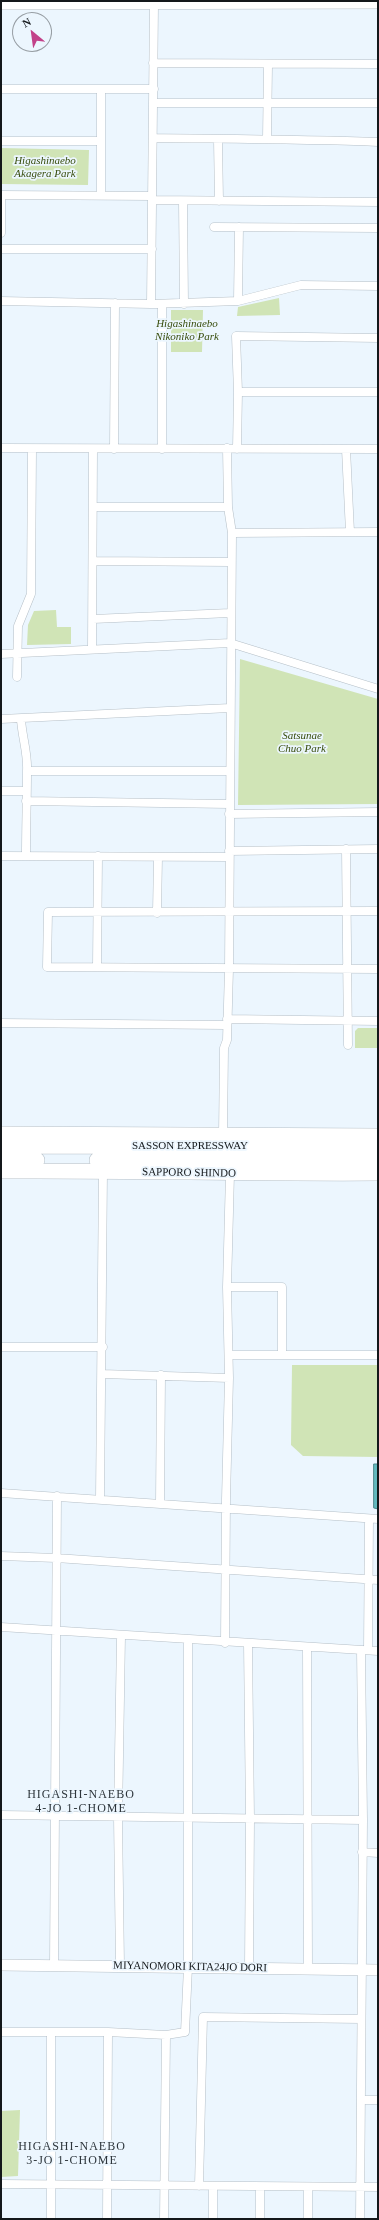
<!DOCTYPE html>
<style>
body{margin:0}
#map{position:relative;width:379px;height:2220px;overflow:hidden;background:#ecf6fe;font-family:Georgia,serif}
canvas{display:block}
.frame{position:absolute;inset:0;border:2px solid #14181b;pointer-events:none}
.north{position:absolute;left:12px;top:12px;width:40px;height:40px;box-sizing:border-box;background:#ecf6fe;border:1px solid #969da3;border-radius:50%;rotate:331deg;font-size:11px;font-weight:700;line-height:16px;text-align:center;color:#14181b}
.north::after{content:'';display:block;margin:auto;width:14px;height:18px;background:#c24189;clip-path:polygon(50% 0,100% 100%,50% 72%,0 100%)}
</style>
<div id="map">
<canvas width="379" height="2220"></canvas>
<div class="frame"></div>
<div class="north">N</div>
</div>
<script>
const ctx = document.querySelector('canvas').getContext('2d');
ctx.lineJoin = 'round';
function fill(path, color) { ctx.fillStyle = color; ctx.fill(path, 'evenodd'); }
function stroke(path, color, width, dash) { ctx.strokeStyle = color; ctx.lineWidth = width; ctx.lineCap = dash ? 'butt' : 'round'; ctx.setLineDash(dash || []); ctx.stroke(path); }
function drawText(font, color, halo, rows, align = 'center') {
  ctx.font = font + ' Georgia,serif'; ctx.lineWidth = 3.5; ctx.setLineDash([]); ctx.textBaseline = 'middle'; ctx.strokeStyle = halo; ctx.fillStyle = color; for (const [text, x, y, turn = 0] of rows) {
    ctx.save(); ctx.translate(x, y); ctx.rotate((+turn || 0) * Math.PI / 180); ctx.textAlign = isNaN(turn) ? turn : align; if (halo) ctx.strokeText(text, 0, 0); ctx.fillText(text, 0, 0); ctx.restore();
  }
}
const green = new Path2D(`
 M1 148 89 150 88 185 1 184Z
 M279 298 280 315 237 316 238 307Z
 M171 310H203L202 352H171Z
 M56 610 57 627H71V644L27 645 28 625 34 611Z
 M240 659 378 699V804L238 805Z
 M358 1028H378V1048H355V1031Z
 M292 1365H378V1457L303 1456 291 1445Z
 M20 2110 18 2176 1 2177V2111Z`);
const water = new Path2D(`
 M374 1464H378V1509L374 1508Z`);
const street = new Path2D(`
 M153 63 378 64
 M1 89H154
 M154 103H378
 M153 138C228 139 303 139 378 142
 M267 139 268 65
 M218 140 219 201
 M1 141H100
 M1 195 152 196
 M101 195V90
 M152 200 378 202
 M183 201 184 304
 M214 227 378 228
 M239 227 238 301 301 285 378 286
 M1 233V195
 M1 249H152
 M1 301 151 304 238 301
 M151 304 154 4
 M162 304V449
 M238 392H378
 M1 448 378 449
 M114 449 115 303
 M237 449 238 392 236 336 378 338
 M346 449 350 532
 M93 507H228
 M232 533 378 532
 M93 561 231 562
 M93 619 230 613
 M92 649 93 449
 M1 654 230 643 378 689
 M17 677 18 626 31 594 32 449
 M1 719 230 708
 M21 719C22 737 28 753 27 771 27 799 26 827 26 856
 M27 771H229
 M1 791H26
 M26 801 229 804
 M229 814 378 812
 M346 849 348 1045
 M229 851 378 849
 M1 856 229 857
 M378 911 48 912 47 967 378 969
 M157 913 158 857
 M97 967 98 856
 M227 1019 378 1021
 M1 1023 226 1025
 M223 1136 224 1048 227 1040 229 969 232 533 228 507 227 448
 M227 1287H282V1355
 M1 1347H103
 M229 1355H378
 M102 1374 229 1378
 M1 1493 378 1519
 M100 1499 103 1171
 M160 1504 161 1375
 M1 1556 56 1558 378 1580
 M1 1627 378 1651
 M225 1643 226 1499 229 1378 227 1287 230 1174
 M248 1643 250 1819 249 1968
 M307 1647 308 1969
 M368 1650 369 1519
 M1 1815 363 1820
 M362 1852 378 1853
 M54 1966 57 1496
 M120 1966 118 1817 121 1636
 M1 2032H108L166 2035 185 2032 188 1967V1640
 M361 2100H378
 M1 2184 378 2187
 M199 2186 203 2017 361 2019
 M308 2187V2219
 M51 2219V2032
 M107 2219 108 2032
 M164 2219 166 2035
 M213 2219V2186
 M260 2219V2187
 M360 2219 363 1820 361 1650`);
const secondary = new Path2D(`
 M1 4 378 3
 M1 1965 378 1970`);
const highway = new Path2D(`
 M1 1134 378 1136
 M1 1146 378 1147
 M1 1160H37
 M97 1160 378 1161
 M1 1171C127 1170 252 1174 378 1173`);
const parkNames = [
 ["Higashinaebo",45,161],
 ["Akagera Park",45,174],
 ["Higashinaebo",187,324],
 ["Nikoniko Park",187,337],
 ["Satsunae",302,736],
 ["Chuo Park",302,749]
];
const streetNames = [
 ["SASSON EXPRESSWAY",190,1146],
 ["SAPPORO SHINDO",189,1173,1],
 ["MIYANOMORI KITA24JO DORI",190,1967,1]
];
const neighbourhoodNames = [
 ["HIGASHI-NAEBO",81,1795],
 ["4-JO 1-CHOME",81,1809],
 ["HIGASHI-NAEBO",72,2147],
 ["3-JO 1-CHOME",72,2161]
];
fill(green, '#d0e4b6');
fill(water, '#62b9be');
stroke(water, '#4b898d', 1);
stroke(street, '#b5bfc7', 9);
stroke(secondary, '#b5bfc7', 12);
stroke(highway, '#b5bfc7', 16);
stroke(street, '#fff', 8);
stroke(secondary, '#fff', 11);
stroke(highway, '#fff', 15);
drawText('italic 11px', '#374c0b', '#ecf6fe', parkNames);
drawText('11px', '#14181b', '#ecf6fe', streetNames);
ctx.letterSpacing = '1px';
drawText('12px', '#2d353b', '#ecf6fe', neighbourhoodNames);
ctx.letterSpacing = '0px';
</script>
